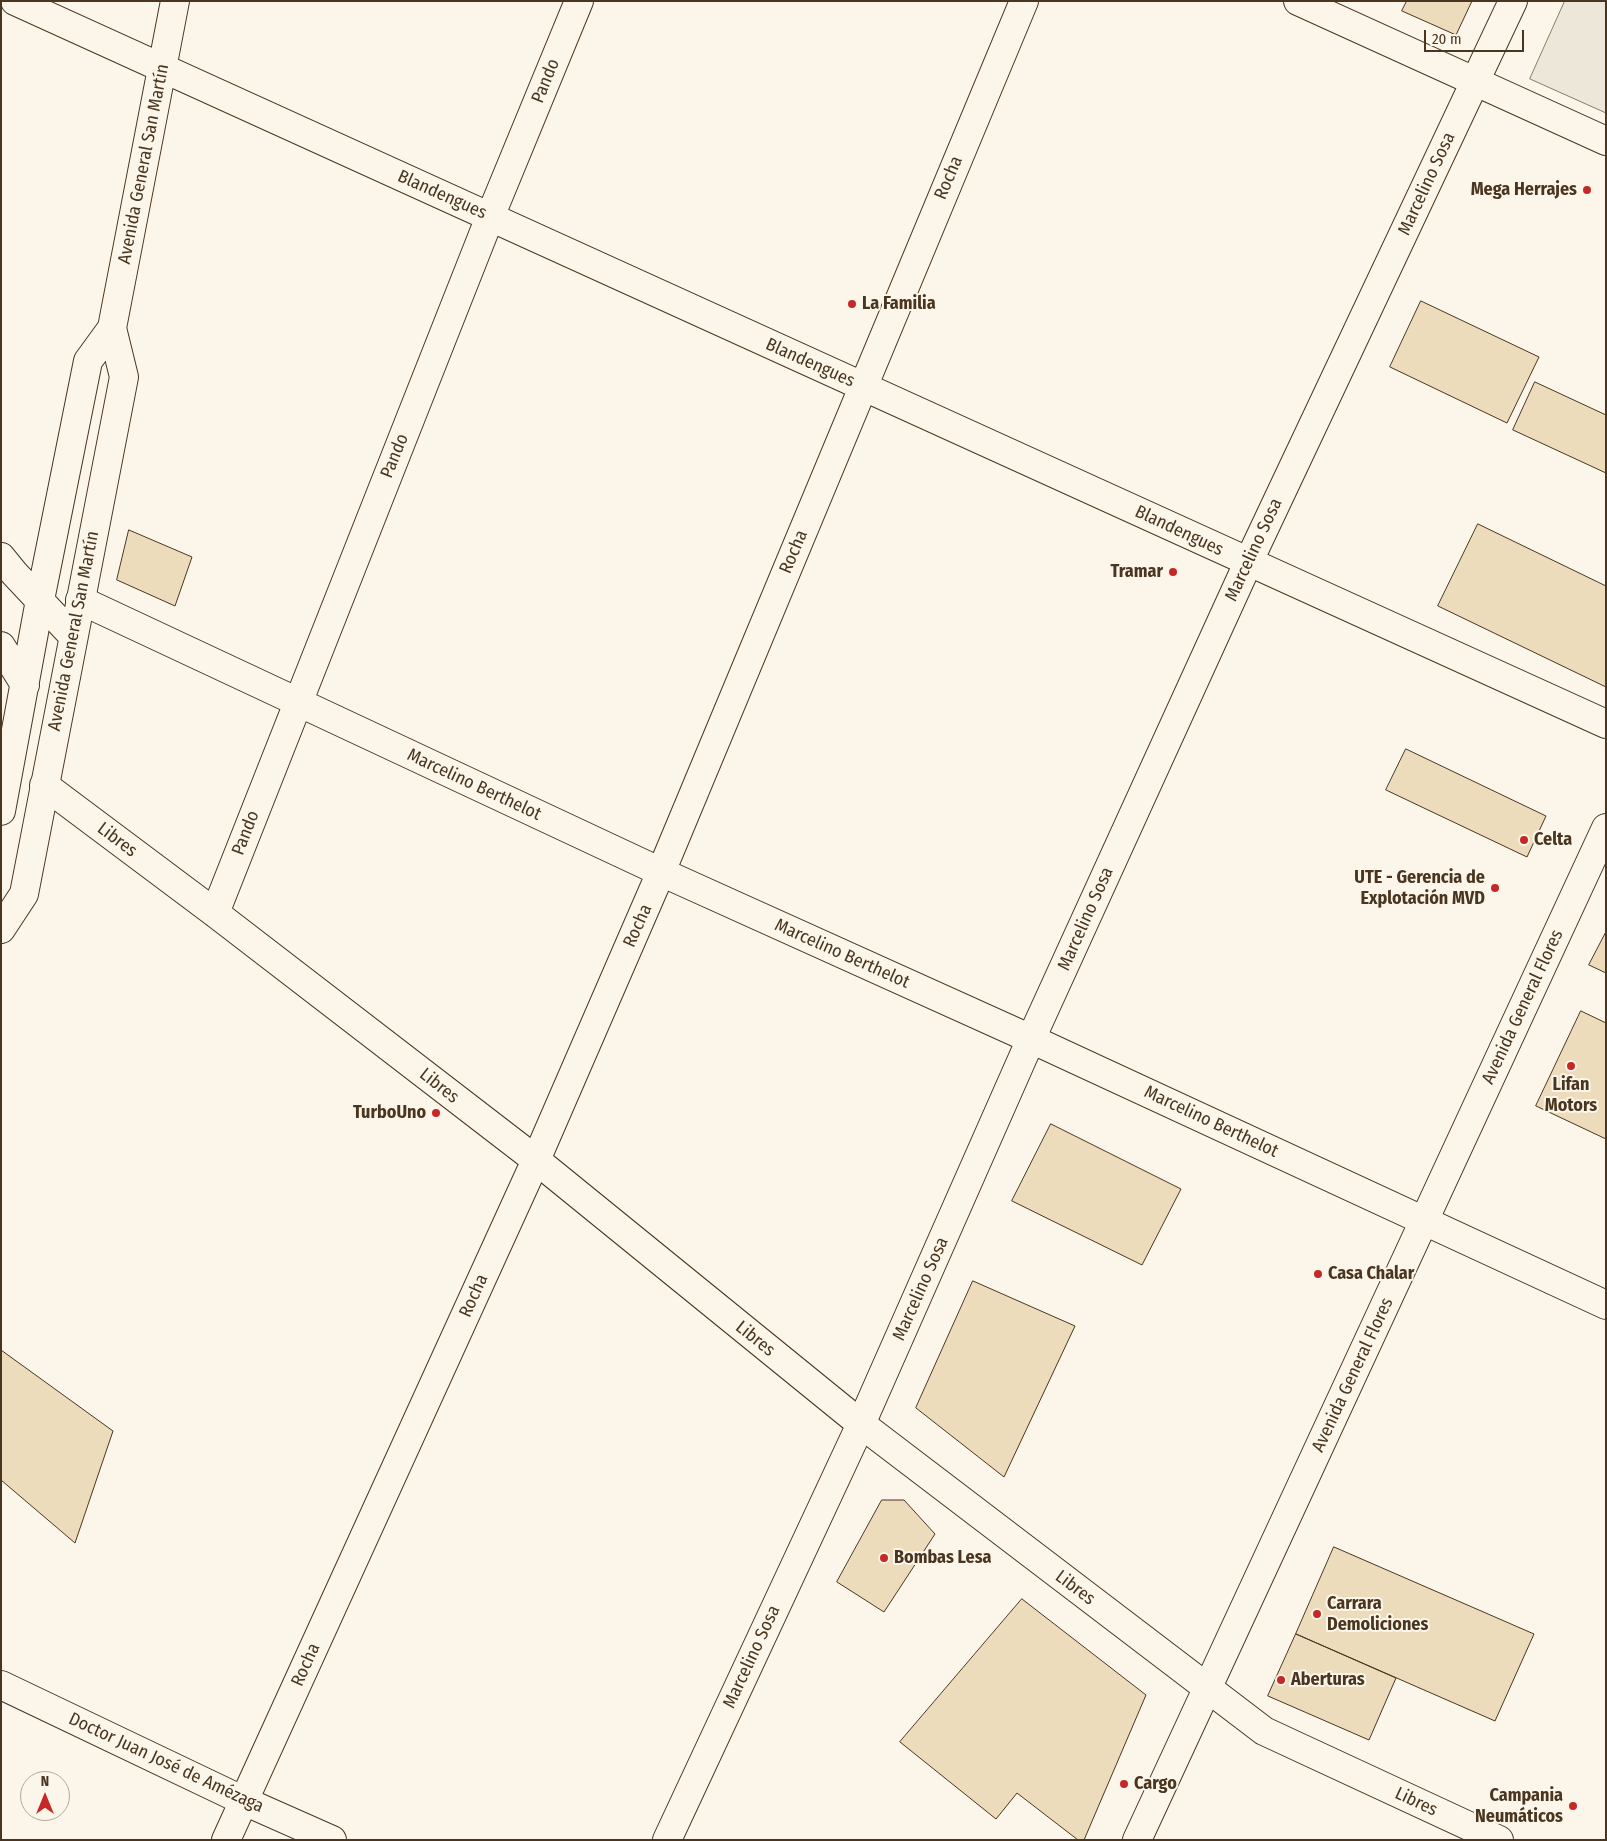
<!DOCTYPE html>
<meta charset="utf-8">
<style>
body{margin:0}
#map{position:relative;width:1607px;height:1841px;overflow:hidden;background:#fbf6e9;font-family:"Fira Sans Condensed",sans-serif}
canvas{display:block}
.frame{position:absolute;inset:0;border:2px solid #4a3520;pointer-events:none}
.north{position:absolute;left:20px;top:1771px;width:50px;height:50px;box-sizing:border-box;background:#fbf6e9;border:1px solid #b4a999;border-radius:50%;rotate:0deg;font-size:14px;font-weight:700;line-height:20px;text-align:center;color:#4a3520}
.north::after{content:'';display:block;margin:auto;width:18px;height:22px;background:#c62828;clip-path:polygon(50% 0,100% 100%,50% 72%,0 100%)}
.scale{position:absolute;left:1424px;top:30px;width:100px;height:22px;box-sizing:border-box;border:2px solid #4a3520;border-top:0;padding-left:6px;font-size:15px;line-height:18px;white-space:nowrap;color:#4a3520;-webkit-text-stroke:4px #fbf6e9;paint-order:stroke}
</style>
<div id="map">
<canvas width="1607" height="1841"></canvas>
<div class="frame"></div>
<div class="north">N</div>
<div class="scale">20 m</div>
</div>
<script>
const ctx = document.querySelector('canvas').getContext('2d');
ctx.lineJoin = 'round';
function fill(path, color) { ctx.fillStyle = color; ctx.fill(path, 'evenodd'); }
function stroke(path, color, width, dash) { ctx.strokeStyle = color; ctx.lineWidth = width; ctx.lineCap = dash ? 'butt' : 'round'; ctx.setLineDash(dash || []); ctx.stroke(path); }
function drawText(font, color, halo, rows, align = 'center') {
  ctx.font = font + ' "Fira Sans Condensed",sans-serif'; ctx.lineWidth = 4; ctx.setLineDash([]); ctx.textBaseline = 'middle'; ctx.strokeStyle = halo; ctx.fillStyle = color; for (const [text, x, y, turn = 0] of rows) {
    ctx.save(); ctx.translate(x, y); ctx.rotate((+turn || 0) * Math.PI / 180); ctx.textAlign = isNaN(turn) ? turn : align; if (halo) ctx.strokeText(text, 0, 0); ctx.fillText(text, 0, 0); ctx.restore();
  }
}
const parking = new Path2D(`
 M1565 1H1606V113L1530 79Z`);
const building = new Path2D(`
 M1407 1H1472L1456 35 1402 11Z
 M1421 301 1539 357 1507 423 1390 367Z
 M1535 382 1606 415V473L1513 430Z
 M1478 524 1606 586V687L1438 606Z
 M129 530 192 557 175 606 117 580Z
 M1406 749 1546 816 1527 857 1386 790Z
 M1606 932V973L1589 965Z
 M1581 1011 1606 1023V1139L1536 1106Z
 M1051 1124 1181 1189 1142 1265 1012 1201Z
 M973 1281 1075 1326 1004 1477 916 1408Z
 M1 1350 113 1431 75 1543 1 1480Z
 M882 1500H904L935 1534 884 1612 837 1582Z
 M1334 1547 1534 1634 1495 1721 1296 1634Z
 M1022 1599 1146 1695 1084 1840H1078L1017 1793 996 1819 900 1742Z
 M1296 1634 1396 1678 1369 1740 1268 1696Z`);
const street = new Path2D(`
 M15 1 1606 724
 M1298 1 1606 141
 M80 600 661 872 1031 1039 1606 1305
 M44 785 215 913 536 1160 861 1424 1264 1731 1499 1840
 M215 913 490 217 579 1
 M226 1840 536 1160 661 872 1024 1`);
const secondary = new Path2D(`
 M1 557 14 573 73 636
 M1 646 25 685
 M1 811 40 600 88 361 112 328
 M1 929 24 894 124 377 112 328 175 1
 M1 1685 244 1801 332 1840
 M667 1840 861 1424 1031 1039 1248 563 1513 1
 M1137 1840 1606 828`);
const markers = [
 [1587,190,5,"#c62828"],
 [852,304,5,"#c62828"],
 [1173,572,5,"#c62828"],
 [1524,840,5,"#c62828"],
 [1495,888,5,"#c62828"],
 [1571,1066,5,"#c62828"],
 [436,1113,5,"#c62828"],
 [1318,1274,5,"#c62828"],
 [884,1558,5,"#c62828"],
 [1317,1614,5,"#c62828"],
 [1281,1680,5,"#c62828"],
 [1124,1784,5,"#c62828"],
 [1573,1806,5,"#c62828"]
];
const streetNames = [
 ["Pando",546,81,-68],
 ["Avenida General San Martín",144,164,-79],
 ["Rocha",949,178,-67],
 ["Marcelino Sosa",1427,184,-65],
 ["Blandengues",442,195,24],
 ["Blandengues",810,363,24],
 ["Pando",395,456,-68],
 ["Blandengues",1179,531,25],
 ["Marcelino Sosa",1254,550,-65],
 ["Rocha",794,552,-67],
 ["Avenida General San Martín",74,631,-79],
 ["Marcelino Berthelot",474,785,25],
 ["Pando",246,833,-69],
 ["Libres",117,840,37],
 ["Marcelino Sosa",1086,919,-66],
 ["Rocha",638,926,-66],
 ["Marcelino Berthelot",842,954,24],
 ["Avenida General Flores",1523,1007,-65],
 ["Libres",439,1086,38],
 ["Marcelino Berthelot",1211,1122,25],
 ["Marcelino Sosa",921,1289,-66],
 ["Rocha",474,1296,-66],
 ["Libres",755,1339,39],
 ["Avenida General Flores",1353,1375,-65],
 ["Libres",1075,1588,37],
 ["Marcelino Sosa",752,1657,-65],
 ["Rocha",306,1665,-66],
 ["Doctor Juan José de Amézaga",166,1763,25],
 ["Libres",1416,1802,25]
];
const poiNames = [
 ["Mega Herrajes",1577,190,"right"],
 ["La Familia",862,304],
 ["Tramar",1163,572,"right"],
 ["Celta",1534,840],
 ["UTE - Gerencia de",1485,878,"right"],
 ["Explotación MVD",1485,899,"right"],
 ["Lifan",1571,1085,"center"],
 ["Motors",1571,1106,"center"],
 ["TurboUno",426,1113,"right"],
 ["Casa Chalar",1328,1274],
 ["Bombas Lesa",894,1558],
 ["Carrara",1327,1604],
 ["Demoliciones",1327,1625],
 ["Aberturas",1291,1680],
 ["Cargo",1134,1784],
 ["Campania",1563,1796,"right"],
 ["Neumáticos",1563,1817,"right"]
];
fill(parking, '#ede7d9');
stroke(parking, '#887966', 1);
fill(building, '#ecdcbc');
stroke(building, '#4a3520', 1);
stroke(street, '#4a3520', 30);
stroke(secondary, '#4a3520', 30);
stroke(street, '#fbf6e9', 28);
stroke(secondary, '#fbf6e9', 28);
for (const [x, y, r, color] of markers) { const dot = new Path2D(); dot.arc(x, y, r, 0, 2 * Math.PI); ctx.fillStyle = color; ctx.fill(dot); stroke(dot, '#fbf6e9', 2); }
drawText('18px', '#4a3520', '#fbf6e9', streetNames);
drawText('bold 18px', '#4a3520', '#fbf6e9', poiNames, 'left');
</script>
